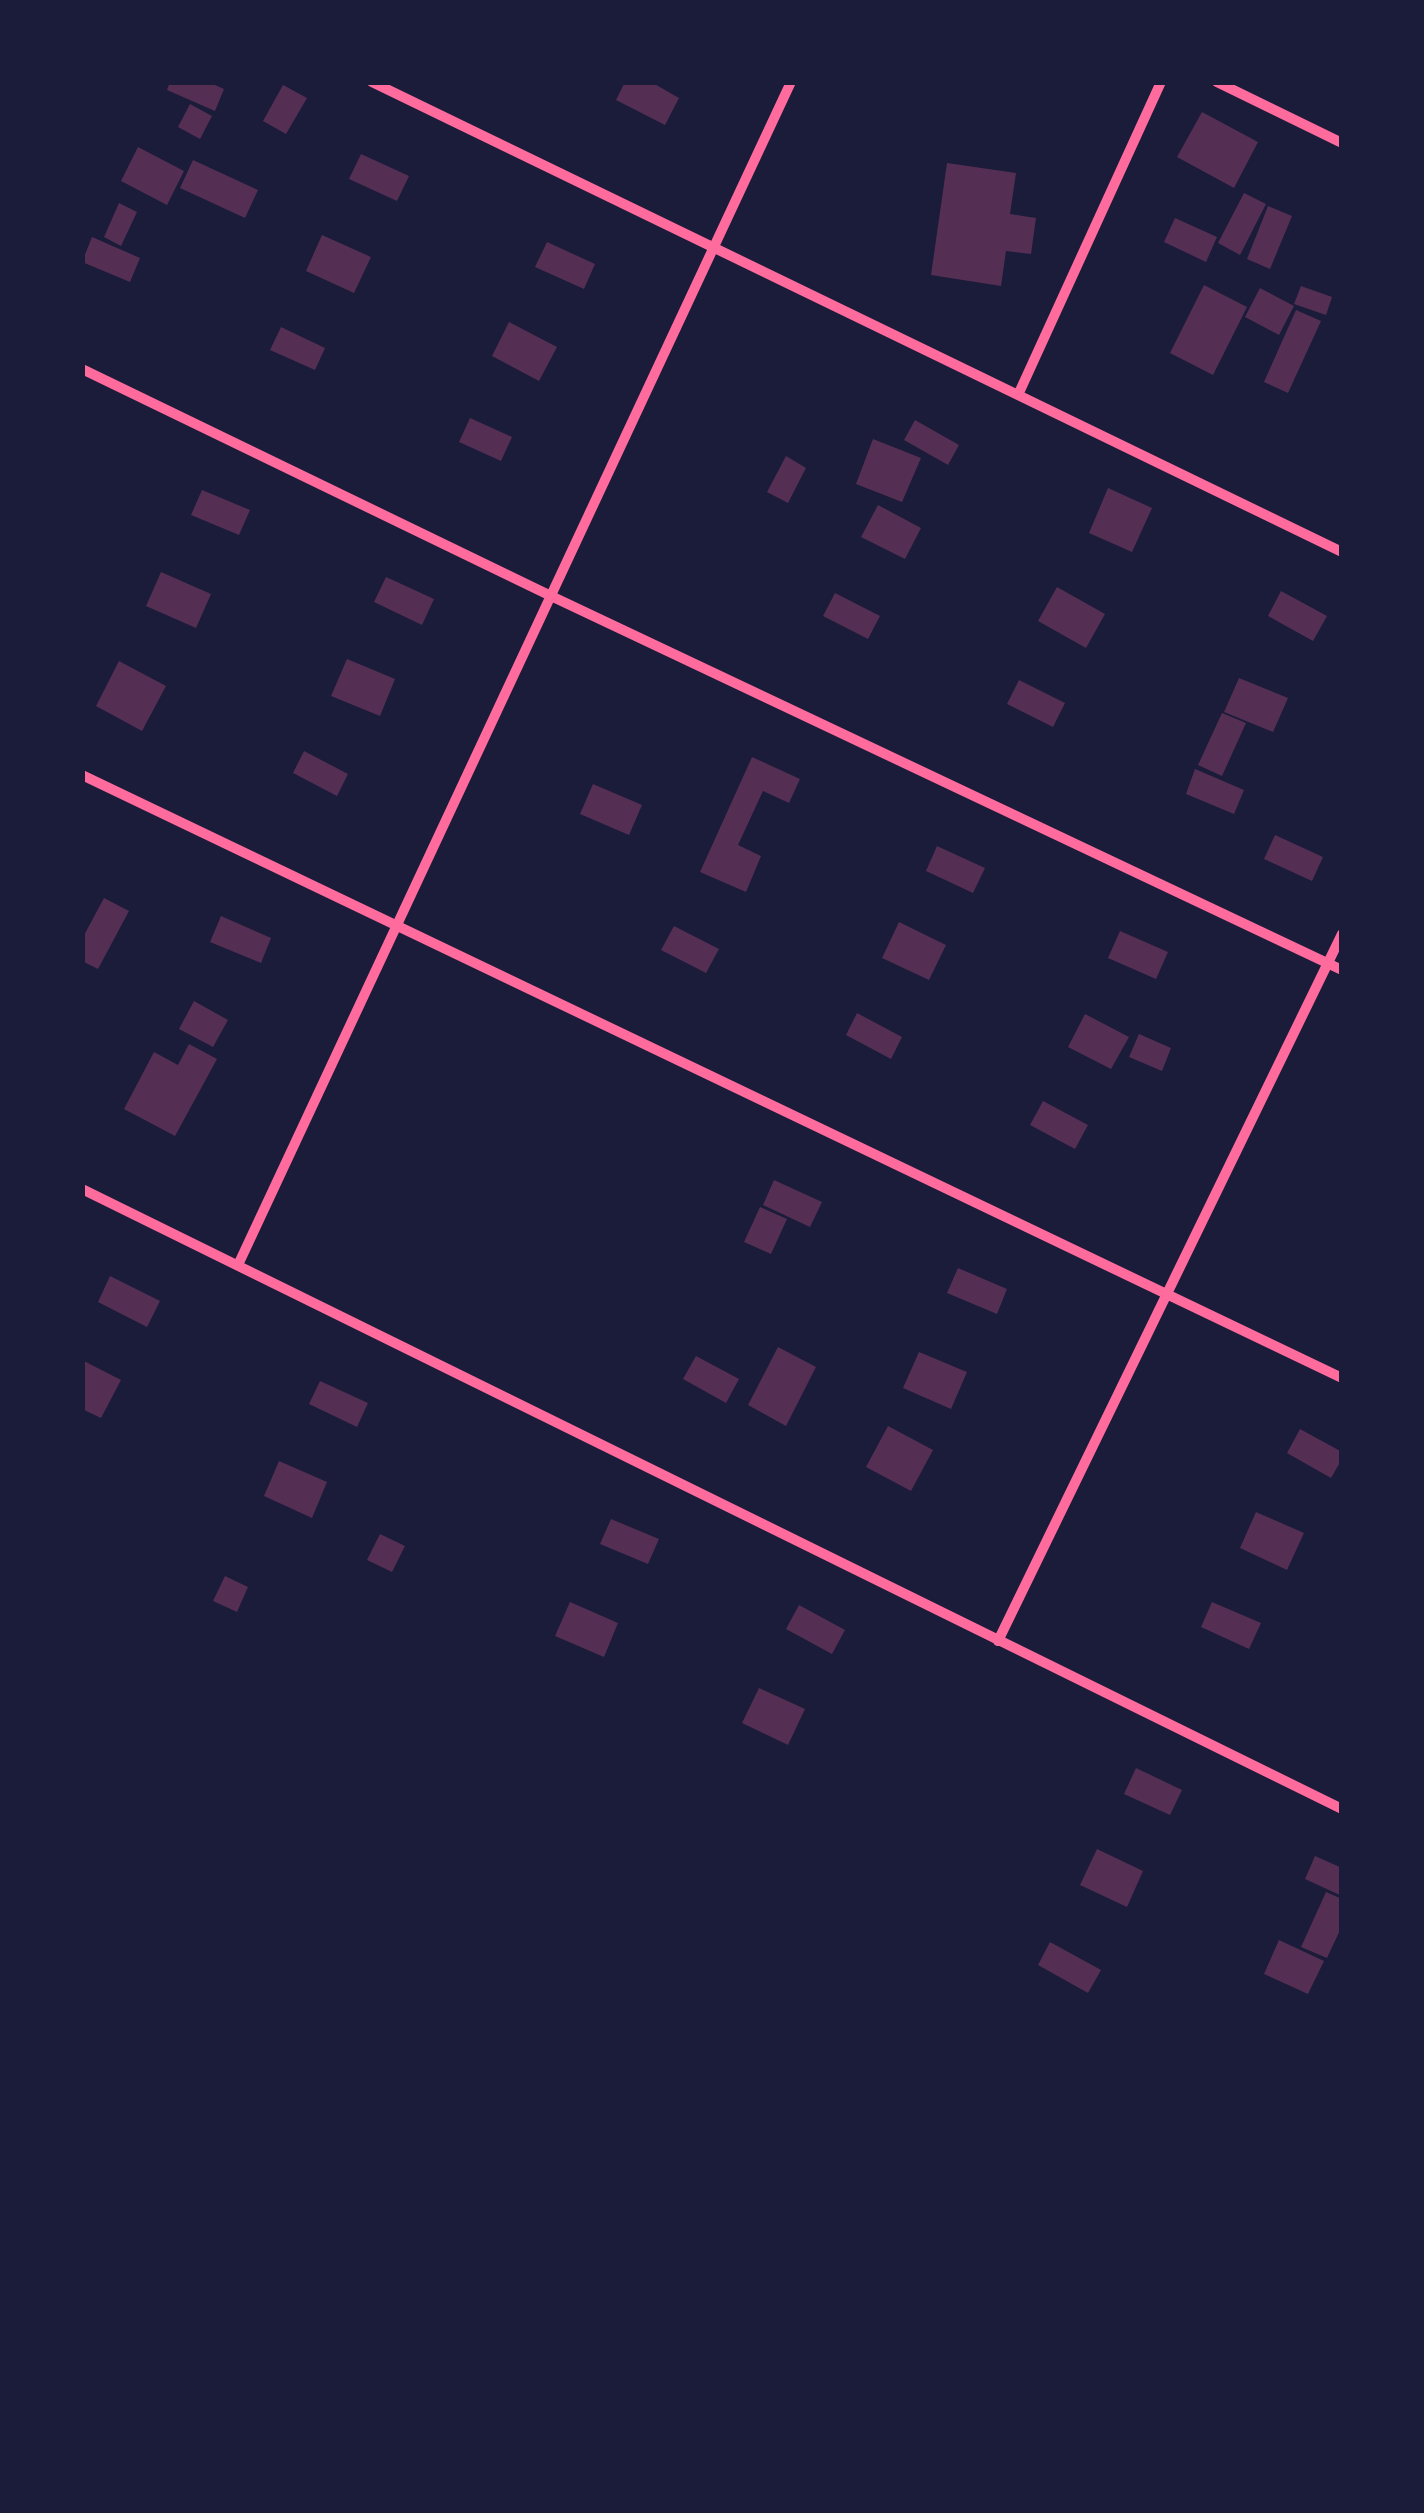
<!DOCTYPE html>
<style>
body{margin:0}
#map{position:relative;width:1424px;height:2513px;overflow:hidden;background:#1b1b3a;font-family:"Asap Condensed",sans-serif}
canvas{display:block}
.frame{position:absolute;inset:0;border:85px solid #1b1b3a;pointer-events:none}
</style>
<div id="map">
<canvas width="1424" height="2513"></canvas>
<div class="frame"></div>
</div>
<script>
const ctx = document.querySelector('canvas').getContext('2d');
ctx.lineJoin = 'round';
function fill(path, color) { ctx.fillStyle = color; ctx.fill(path, 'evenodd'); }
function stroke(path, color, width, dash) { ctx.strokeStyle = color; ctx.lineWidth = width; ctx.lineCap = dash ? 'butt' : 'round'; ctx.setLineDash(dash || []); ctx.stroke(path); }
const building = new Path2D(`
 M170 82H208L224 89 215 111 167 90Z
 M625 82H651L679 98 665 125 616 100Z
 M283 85 307 98 286 134 263 121Z
 M190 104 212 116 200 139 178 127Z
 M1202 112 1258 142 1234 188 1177 157Z
 M138 147 184 171 167 205 121 181Z
 M361 154 409 176 397 201 349 179Z
 M193 160 258 190 245 218 180 188Z
 M947 163 1016 173 1010 214 1036 218 1031 254 1006 251 1001 286 931 275Z
 M1244 193 1266 204 1240 255 1218 243Z
 M119 203 137 212 121 246 104 237Z
 M1268 206 1292 216 1270 269 1247 259Z
 M1175 218 1217 237 1206 262 1164 242Z
 M322 235 371 257 354 293 306 271Z
 M92 237 140 258 130 282 82 262Z
 M547 242 595 264 584 289 535 267Z
 M1204 285 1247 307 1213 375 1170 353Z
 M1301 286 1332 297 1326 315 1294 304Z
 M1260 288 1294 306 1279 335 1245 317Z
 M1296 310 1321 321 1288 393 1264 382Z
 M509 322 557 347 539 381 492 356Z
 M281 327 325 348 315 370 270 350Z
 M470 418 512 437 501 461 459 442Z
 M915 420 959 445 948 465 904 440Z
 M873 439 921 458 902 502 856 484Z
 M786 456 806 468 788 503 767 492Z
 M1108 488 1152 508 1132 552 1089 533Z
 M202 490 250 510 239 535 191 515Z
 M878 505 921 528 905 559 861 537Z
 M161 572 211 594 196 628 146 606Z
 M386 577 434 599 422 625 374 602Z
 M1057 587 1105 614 1086 648 1038 621Z
 M1281 591 1327 616 1313 641 1268 616Z
 M835 593 880 616 868 639 823 616Z
 M347 659 395 679 380 716 331 696Z
 M119 661 166 686 142 731 96 706Z
 M1239 678 1288 698 1273 732 1224 712Z
 M1019 680 1065 703 1053 727 1007 704Z
 M1222 713 1246 723 1222 776 1198 765Z
 M304 751 348 774 337 796 293 773Z
 M752 757 800 779 789 803 763 791 738 845 761 856 746 892 700 872Z
 M1195 769 1244 790 1234 814 1186 794Z
 M593 784 642 805 629 835 580 814Z
 M1275 835 1323 857 1312 881 1264 859Z
 M937 846 985 868 973 893 926 871Z
 M104 898 129 911 98 969 82 961V939Z
 M221 916 271 938 261 963 210 942Z
 M899 922 946 945 929 980 882 958Z
 M674 926 719 949 706 973 661 950Z
 M1120 931 1168 952 1156 979 1108 958Z
 M194 1001 228 1020 213 1047 179 1029Z
 M857 1013 902 1037 891 1059 846 1035Z
 M1085 1014 1129 1037 1111 1069 1068 1047Z
 M1139 1034 1171 1048 1162 1071 1129 1057Z
 M189 1044 217 1059 175 1136 124 1109 154 1052 178 1065Z
 M1043 1101 1088 1125 1075 1149 1030 1125Z
 M774 1180 822 1202 810 1227 763 1205Z
 M760 1207 787 1219 771 1254 744 1242Z
 M958 1268 1007 1289 997 1314 947 1293Z
 M110 1276 160 1301 147 1327 98 1302Z
 M778 1347 816 1367 786 1426 748 1405Z
 M919 1352 967 1372 951 1409 903 1388Z
 M696 1356 739 1379 726 1403 683 1379Z
 M82 1360 121 1380 101 1418 82 1409Z
 M320 1381 368 1403 357 1427 309 1404Z
 M888 1426 933 1450 911 1491 866 1467Z
 M1300 1429 1342 1452V1459L1331 1478 1287 1453Z
 M279 1461 327 1482 312 1518 264 1496Z
 M1256 1512 1304 1533 1287 1570 1240 1548Z
 M611 1519 659 1539 648 1564 600 1544Z
 M380 1534 405 1546 392 1572 367 1560Z
 M225 1576 248 1587 237 1612 213 1601Z
 M570 1602 618 1623 604 1657 555 1636Z
 M1212 1602 1261 1623 1249 1649 1201 1627Z
 M799 1605 845 1630 832 1654 786 1629Z
 M759 1688 805 1709 788 1745 742 1723Z
 M1136 1768 1182 1790 1170 1815 1124 1794Z
 M1097 1849 1143 1871 1127 1907 1080 1885Z
 M1315 1856 1342 1868V1896L1305 1879Z
 M1326 1892 1342 1899V1926L1327 1958 1301 1947Z
 M1279 1940 1324 1961 1308 1994 1264 1974Z
 M1050 1942 1101 1970 1088 1993 1038 1965Z`);
const minor = new Path2D(`
 M372 82 1342 552
 M1217 82 1342 143
 M82 369 551 596 1342 970
 M1018 395 1161 82
 M82 775 1342 1378
 M82 1189 1342 1809
 M238 1265 791 82
 M998 1641 1342 934`);
fill(building, '#542f53');
stroke(minor, '#ff6b9d', 10);
</script>
